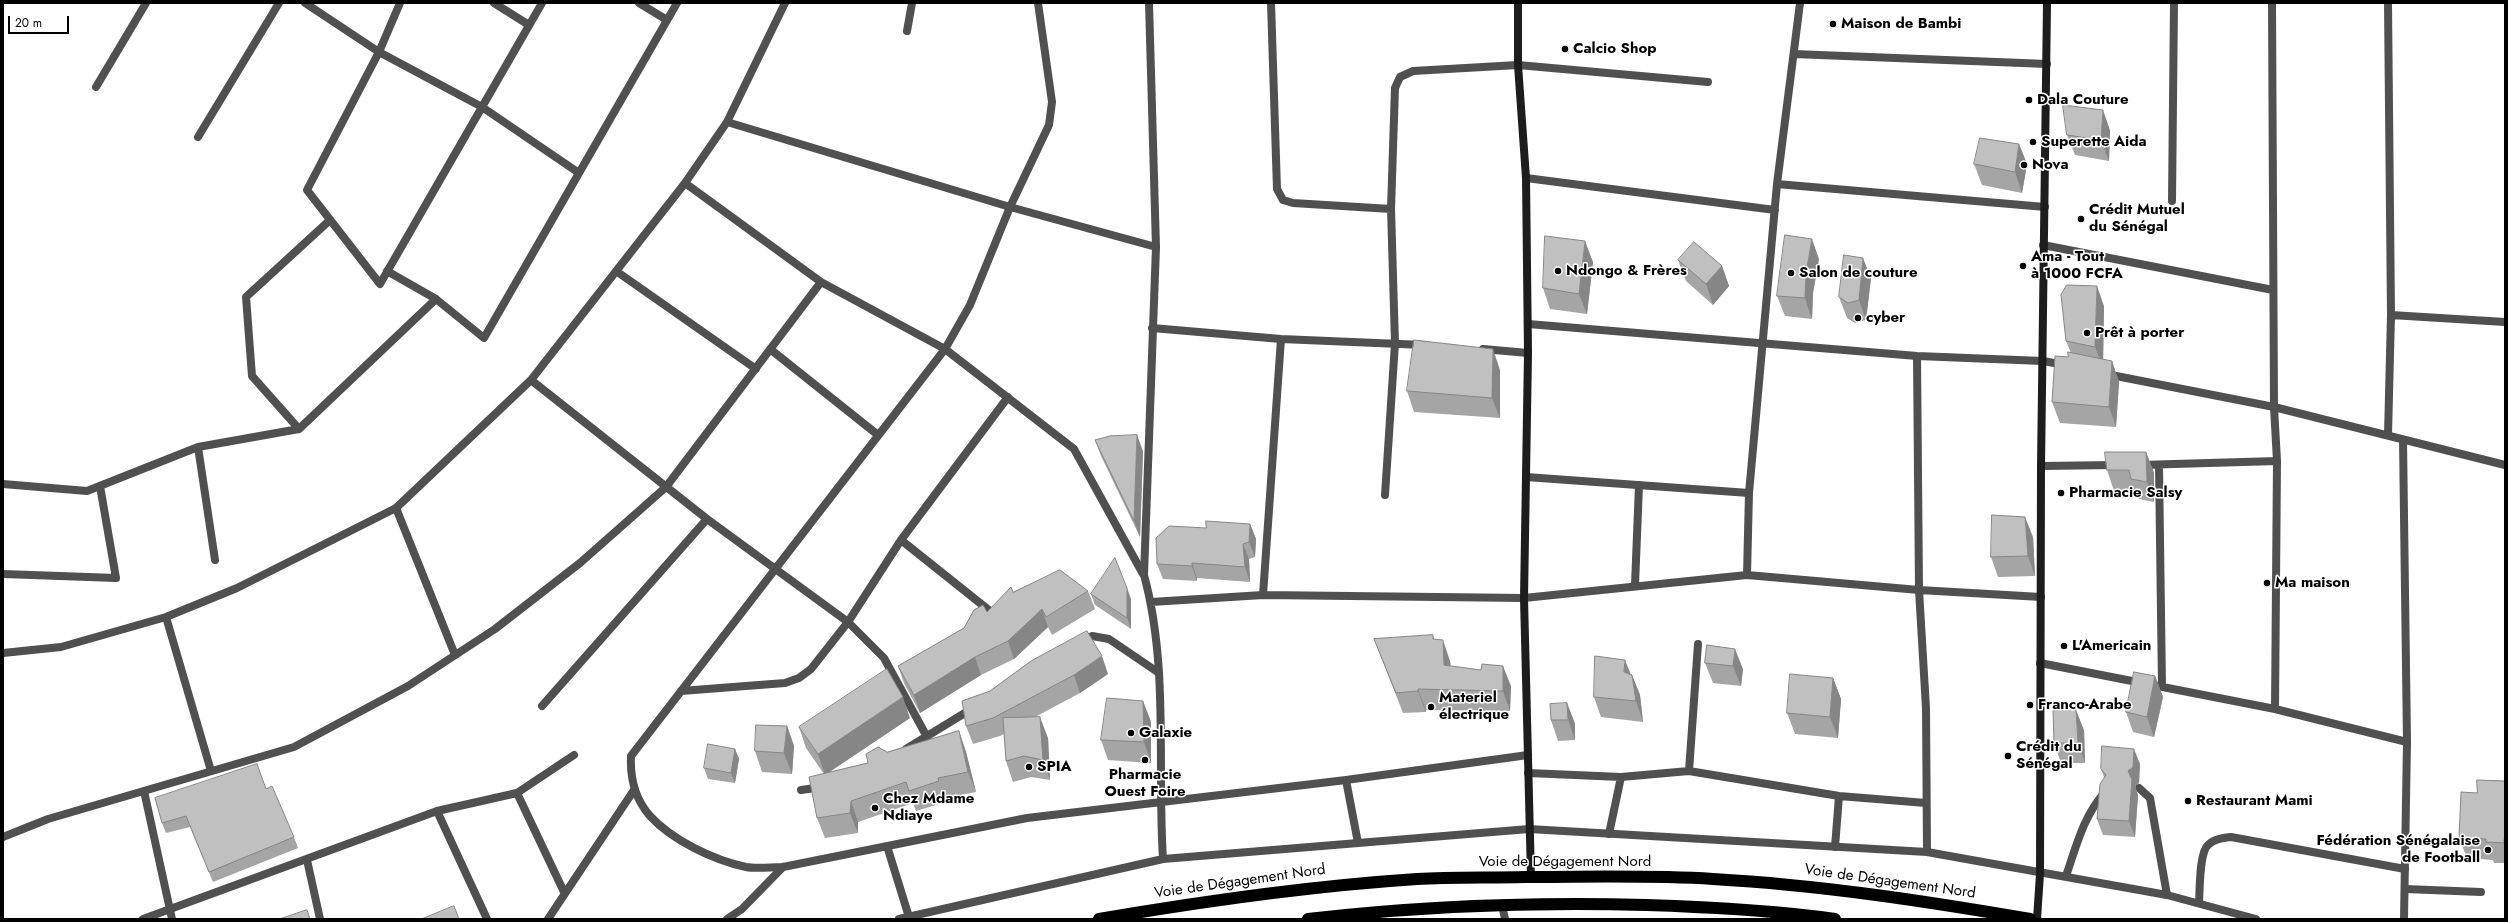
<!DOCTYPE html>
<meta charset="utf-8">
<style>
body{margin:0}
#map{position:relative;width:2508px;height:922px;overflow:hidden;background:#fff;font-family:Jost,sans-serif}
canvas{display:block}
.frame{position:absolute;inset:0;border:4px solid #000;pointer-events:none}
.scale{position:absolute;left:8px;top:16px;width:61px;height:18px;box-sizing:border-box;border:2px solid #000;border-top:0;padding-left:5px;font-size:12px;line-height:14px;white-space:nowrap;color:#000;-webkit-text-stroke:3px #fff;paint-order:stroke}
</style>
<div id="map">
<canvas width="2508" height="922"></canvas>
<div class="frame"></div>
<div class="scale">20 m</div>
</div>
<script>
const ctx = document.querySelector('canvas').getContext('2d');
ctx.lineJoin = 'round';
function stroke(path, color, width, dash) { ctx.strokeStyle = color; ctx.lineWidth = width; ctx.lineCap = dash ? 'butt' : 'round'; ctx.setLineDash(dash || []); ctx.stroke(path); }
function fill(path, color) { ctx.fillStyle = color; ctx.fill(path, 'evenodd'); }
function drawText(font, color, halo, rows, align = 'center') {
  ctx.font = font + ' Jost,sans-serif'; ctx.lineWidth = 3; ctx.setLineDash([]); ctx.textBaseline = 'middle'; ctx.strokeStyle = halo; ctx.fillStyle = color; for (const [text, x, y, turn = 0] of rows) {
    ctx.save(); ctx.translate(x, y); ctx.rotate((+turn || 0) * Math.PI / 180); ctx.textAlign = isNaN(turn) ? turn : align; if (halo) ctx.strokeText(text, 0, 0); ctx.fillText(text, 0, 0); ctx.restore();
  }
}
const lane = new Path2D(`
 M396 508 455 655
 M1635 585 1639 485
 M1689 771 1698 644
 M1528 773 1621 777
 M2139 788 2150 798 2167 895
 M517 793 574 755
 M1609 834 1621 777 1689 771 1839 796 1926 803
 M1835 847 1839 796
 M2066 876C2076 847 2084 814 2106 791
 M2405 889 2481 892
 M2199 902C2200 890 2199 853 2208 845 2214 839 2223 838 2231 837L2405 869
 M727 919 742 909 783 867`);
const street = new Path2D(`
 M305 3 379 52 482 107 579 173
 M400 3 379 52 307 190 380 284 542 3
 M494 3 529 25
 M639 3 667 20
 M1038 3 1052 102 1049 125 1010 207 970 305 945 349 631 756C630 777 635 799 650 816 672 840 713 860 746 867 757 869 771 867 783 867L1027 818 1346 780 1528 755
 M1149 3 1156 247 1144 575C1169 667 1157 765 1163 859
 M1271 3 1277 189 1283 200 1293 203 1391 209
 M2272 3 2274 407 2277 461 2275 709
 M2388 3 2391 315 2388 435
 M907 31 912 3
 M1794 54 2047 64
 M96 87 146 3
 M727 122 1010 207 1156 247
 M198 137 279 3
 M1526 178 1775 210
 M685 183 821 282 945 349 1074 449 1143 574
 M1777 184 2045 207
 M2172 201 2174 3
 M2043 245 2273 290
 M387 271 436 299 484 338 677 3
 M616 271 756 369
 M2391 315 2505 322
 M1528 324 1917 356 2043 361 2065 365
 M1152 328 1281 339 1424 345
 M770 349 878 435
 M1483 349 1528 353
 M1917 356 1919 590 1926 708 1927 852
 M2106 374 2274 407 2505 465
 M531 380 707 519 848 622 884 658 927 737
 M299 429 252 376 246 297 330 220
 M2403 440 2407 742 2404 919
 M198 447 215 560
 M2140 465 2277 461
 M2159 465 2162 687
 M2041 466 2116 465
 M1526 477 1749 493
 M3 484 87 491 198 447 299 429 436 299
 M1385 495 1395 343 1391 209 1395 88 1400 77 1413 71 1518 65 1708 82
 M901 540 995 615
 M3 574 116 578 100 486
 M1747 575 1749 493 1777 184 1800 3
 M1263 595 1281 339
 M1151 602 1263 595 1524 598 1747 575 1919 590 2041 597
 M166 617 211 771
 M1083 642 1092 636 1109 639 1159 673
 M3 653 61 647 166 617 237 588 396 508 531 380 685 183 727 122 785 3
 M2040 663 2275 709 2407 742
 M681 691 785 683 799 678 811 669 848 622 901 540 1008 397
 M542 706 707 519
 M906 749 973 708
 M1346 780 1358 843
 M801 790 822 787
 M144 791 172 919
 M437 811 487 919
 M3 837 48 819 294 747 408 686 495 629 580 563 666 487 821 282
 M887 846 909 917
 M307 860 320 919
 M1502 905 1505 919
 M143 919 437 811 517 793 564 892
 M548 919 634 790
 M899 919 1163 859 1529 829 1927 852 2167 895 2256 919`);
const secondary = new Path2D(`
 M1518 3V65L1526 178 1528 353 1524 598 1531 877
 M2037 919 2040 874 2041 466 2047 3`);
const highway = new Path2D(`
 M1099 919C1204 901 1310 886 1417 879 1452 877 1489 878 1525 877 1588 877 1650 875 1713 879 1820 885 1925 901 2030 919
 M1308 919C1421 906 1533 902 1646 905 1709 907 1773 910 1835 919`);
const wall = new Path2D(`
 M2110 130 2109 161 2075 155 2067 135Z
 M2019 144 2027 164 2022 193 1982 185 1974 164Z
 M1819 259 1813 293 1812 319 1785 316 1777 296Z
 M1678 260 1722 266 1729 286 1713 305 1686 281Z
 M1593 262 1587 314 1550 309 1543 288Z
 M1871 278 1866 320 1855 323 1847 318 1839 297Z
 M2104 306 2103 360 2112 361 2119 382 2116 427 2060 423 2052 402 2068 357 2071 353 2066 341Z
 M1500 370V418L1414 412 1407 391Z
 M1095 440 1143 451 1140 537 1101 456Z
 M2146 452 2154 473V502L2139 499 2135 490 2114 491 2107 470Z
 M1250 524 1256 539 1255 557 1249 559 1250 582 1197 578V581L1163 579 1157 564 1206 528Z
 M2033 537 2035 576 1998 577 1991 557Z
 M1088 591 1095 609 1052 635 1048 627 1014 659 981 675 920 713 904 683 898 666 964 628 987 612 1013 592Z
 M1091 594 1131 599V629L1095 605Z
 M1433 635 1434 639 1450 661 1451 666 1511 686 1510 711 1426 710V712L1403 713 1374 639Z
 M1707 645 1743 669 1741 686 1713 683 1705 663Z
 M1031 661 1108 674 1080 693 1035 717 1048 738 1050 780 1031 777 1013 782 1006 761 1004 734 1000 736 973 744 966 726 990 691Z
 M1631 674 1632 675 1640 695 1643 722 1601 717 1594 697Z
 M2155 676 2163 697 2154 737 2133 732 2126 712Z
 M1833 678 1841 699 1838 738 1795 734 1787 713Z
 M1143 701 1151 722V763L1108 760 1101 740Z
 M1567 703 1575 724V740L1558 741 1551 720Z
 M910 718 829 772 868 763 887 752 959 731 966 752 976 792 945 798 946 802 916 811 913 803 858 822V833L825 838 817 818 824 774 806 748 799 727Z
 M787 726 794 746 792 774 762 772 755 751Z
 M2084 730 2085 763H2061L2054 743Z
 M735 749 739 759 735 783 708 779 704 768Z
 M2140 764 2139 783 2135 786 2138 795 2135 837 2103 835 2097 819 2104 777 2101 769Z
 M2505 781V863H2494L2493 860 2467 858 2459 838 2477 793Z
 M266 789 294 837 298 848 213 882 190 827 166 833 162 823Z`);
const shadedWall = new Path2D(`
 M2103 110 2110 130 2109 161 2101 140Z
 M2019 144 2027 164 2022 193 2015 172Z
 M1812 239 1819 259 1813 293 1812 319 1805 298 1806 273Z
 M1585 241 1593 262 1587 314 1579 294Z
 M1863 258 1871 278 1866 320 1859 300Z
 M1722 266 1729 286 1713 305 1706 284Z
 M2097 286 2104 306 2103 367 2095 347Z
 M1493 349 1500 370V418L1492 398Z
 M2112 361 2119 382 2116 427 2109 407Z
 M1137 435 1143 451 1140 537 1134 521Z
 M2146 452 2154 473V502L2147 482Z
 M2025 517 2033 537 2035 576 2028 556Z
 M1250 524 1256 539 1255 557 1249 542Z
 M1243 544 1249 559 1250 582 1245 567Z
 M1192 563 1197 578V581L1192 566Z
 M1127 588 1131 599V629L1127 618Z
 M1042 609 1048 627 1014 659 1008 641Z
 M1443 640 1450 661 1451 686 1444 665Z
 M1735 649 1743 669 1741 686 1733 666Z
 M1102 656 1108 674 1080 693 1074 675Z
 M975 657 981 675 920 713 914 695Z
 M1625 660 1633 680 1624 672Z
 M1503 666 1511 686 1510 711 1503 691Z
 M1632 675 1640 695 1643 722 1636 701Z
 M2155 676 2163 697 2154 737 2147 717Z
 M1833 678 1841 699 1838 738 1830 717Z
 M1418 689 1426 710V712L1418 691Z
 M903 697 910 718 825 775 818 754Z
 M1143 701 1151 722V763L1144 742Z
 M1567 703 1575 724V740L1568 720Z
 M2076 710 2084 730 2085 763 2078 743Z
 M1040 717 1048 738 1050 780 1043 760Z
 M787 726 794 746 792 774 784 753Z
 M959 731 966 752 976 792 968 772Z
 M735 749 739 759 735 783 731 773Z
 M2134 749 2140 764 2139 783 2135 786 2138 795 2135 837 2129 821 2128 771Z
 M851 801 858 822V833L850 813Z`);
const building = new Path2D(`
 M2063 105 2103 110 2101 140 2067 135Z
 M1980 138 2019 144 2015 172 1974 164Z
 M1785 235 1812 239 1806 273 1805 298 1777 296Z
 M1545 236 1585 241 1579 294 1543 288Z
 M1694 242 1722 266 1706 284 1678 260Z
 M1844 255 1863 258 1859 300 1848 303 1839 297Z
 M2067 285 2097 286 2095 347 2066 341 2061 295Z
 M1414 340 1493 349 1492 398 1407 391Z
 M2068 352 2112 361 2109 407 2052 402 2055 356 2068 357Z
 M1137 435 1134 521 1095 440 1110 436Z
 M2105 452H2146L2147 482 2131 479 2129 470H2107Z
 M1992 515 2025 517 2028 556 1991 557Z
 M1206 521 1250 524 1249 542 1243 544 1245 567 1192 563V566L1157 564 1156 538 1169 526 1206 528Z
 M1115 558 1127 588V618L1091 594Z
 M1060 570 1088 591 1046 617 1042 609 1008 641 975 657 914 695 898 666 964 628 974 610 983 605 987 612 1011 587 1013 592Z
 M1087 631 1102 656 1074 675 993 718 966 726 962 701 990 691 1031 661Z
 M1433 635V639L1443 640 1444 665 1481 670 1482 664 1503 666V691L1418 689V691L1396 693 1374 639Z
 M1707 645 1735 649 1733 666 1705 663Z
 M1595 656 1625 660 1624 672 1632 675 1636 701 1594 697Z
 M887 669 903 697 818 754 799 727Z
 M2134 672 2155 676 2147 717 2126 712Z
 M1790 674 1833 678 1830 717 1787 713Z
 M1107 698 1143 701 1144 742 1101 740Z
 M1567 703 1568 720H1551L1550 704Z
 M2076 710 2078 743H2054L2053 711Z
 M1040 717 1043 760 1024 756 1006 761 1003 718Z
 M756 725 787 726 784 753 755 751Z
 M959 731 968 772 938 778 939 781 909 791 906 782 851 801 850 813 817 818 809 777 868 763 866 754 878 747 887 752Z
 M708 744 735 749 731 773 704 768Z
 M2102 746 2134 749 2133 767 2128 771 2132 779 2129 821 2097 819 2100 784 2106 775 2101 769Z
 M257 764 266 789 272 786 294 837 209 872 186 816 162 823 155 798Z
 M2477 780 2505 781V831L2504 843 2486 842V839L2459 838 2461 792 2477 793Z
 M454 906 459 919H422Z
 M307 910 310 919H280Z`);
const markers = [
 [1833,24,4,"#000"],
 [1565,49,4,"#000"],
 [2029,100,4,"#000"],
 [2033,142,4,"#000"],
 [2024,165,4,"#000"],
 [2081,219,4,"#000"],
 [2023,266,4,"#000"],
 [1558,271,4,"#000"],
 [1791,273,4,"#000"],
 [1858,318,4,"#000"],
 [2087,333,4,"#000"],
 [2061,493,4,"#000"],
 [2267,583,4,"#000"],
 [2064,646,4,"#000"],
 [2030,705,4,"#000"],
 [1431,707,4,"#000"],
 [1131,733,4,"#000"],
 [2008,756,4,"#000"],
 [1145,760,4,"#000"],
 [1029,767,4,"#000"],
 [2188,801,4,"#000"],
 [875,808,4,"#000"],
 [2488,850,4,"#000"]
];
const poiNames = [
 ["Maison de Bambi",1841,24],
 ["Calcio Shop",1573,49],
 ["Dala Couture",2037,100],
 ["Superette Aida",2041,142],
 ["Nova",2032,165],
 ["Crédit Mutuel",2089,210],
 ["du Sénégal",2089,227],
 ["Ama - Tout",2031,257],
 ["à 1000 FCFA",2031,274],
 ["Ndongo & Frères",1566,271],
 ["Salon de couture",1799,273],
 ["cyber",1866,318],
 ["Prêt à porter",2095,333],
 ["Pharmacie Salsy",2069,493],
 ["Ma maison",2275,583],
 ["L'Americain",2072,646],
 ["Materiel",1439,698],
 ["électrique",1439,715],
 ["Franco-Arabe",2038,705],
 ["Galaxie",1139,733],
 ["Crédit du",2016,747],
 ["Sénégal",2016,764],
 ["SPIA",1037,767],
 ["Pharmacie",1145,775,"center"],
 ["Ouest Foire",1145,792,"center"],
 ["Chez Mdame",883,799],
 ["Ndiaye",883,816],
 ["Restaurant Mami",2196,801],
 ["Fédération Sénégalaise",2480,841,"right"],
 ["de Football",2480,858,"right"]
];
const streetNames = [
 ["Voie de Dégagement Nord",1565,862],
 ["Voie de Dégagement Nord",1240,882,-8],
 ["Voie de Dégagement Nord",1890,882,8]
];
stroke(lane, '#505050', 8);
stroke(street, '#505050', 8);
stroke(secondary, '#1d1d1d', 8);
stroke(highway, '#000', 12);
fill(wall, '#a5a5a5');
fill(shadedWall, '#868686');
fill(building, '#c0c0c0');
stroke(building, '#868686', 1);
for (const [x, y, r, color] of markers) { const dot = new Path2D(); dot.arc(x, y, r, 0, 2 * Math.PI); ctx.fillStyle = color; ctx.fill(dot); stroke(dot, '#fff', 1.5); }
drawText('bold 15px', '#000', '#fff', poiNames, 'left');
drawText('15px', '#000', '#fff', streetNames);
</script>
